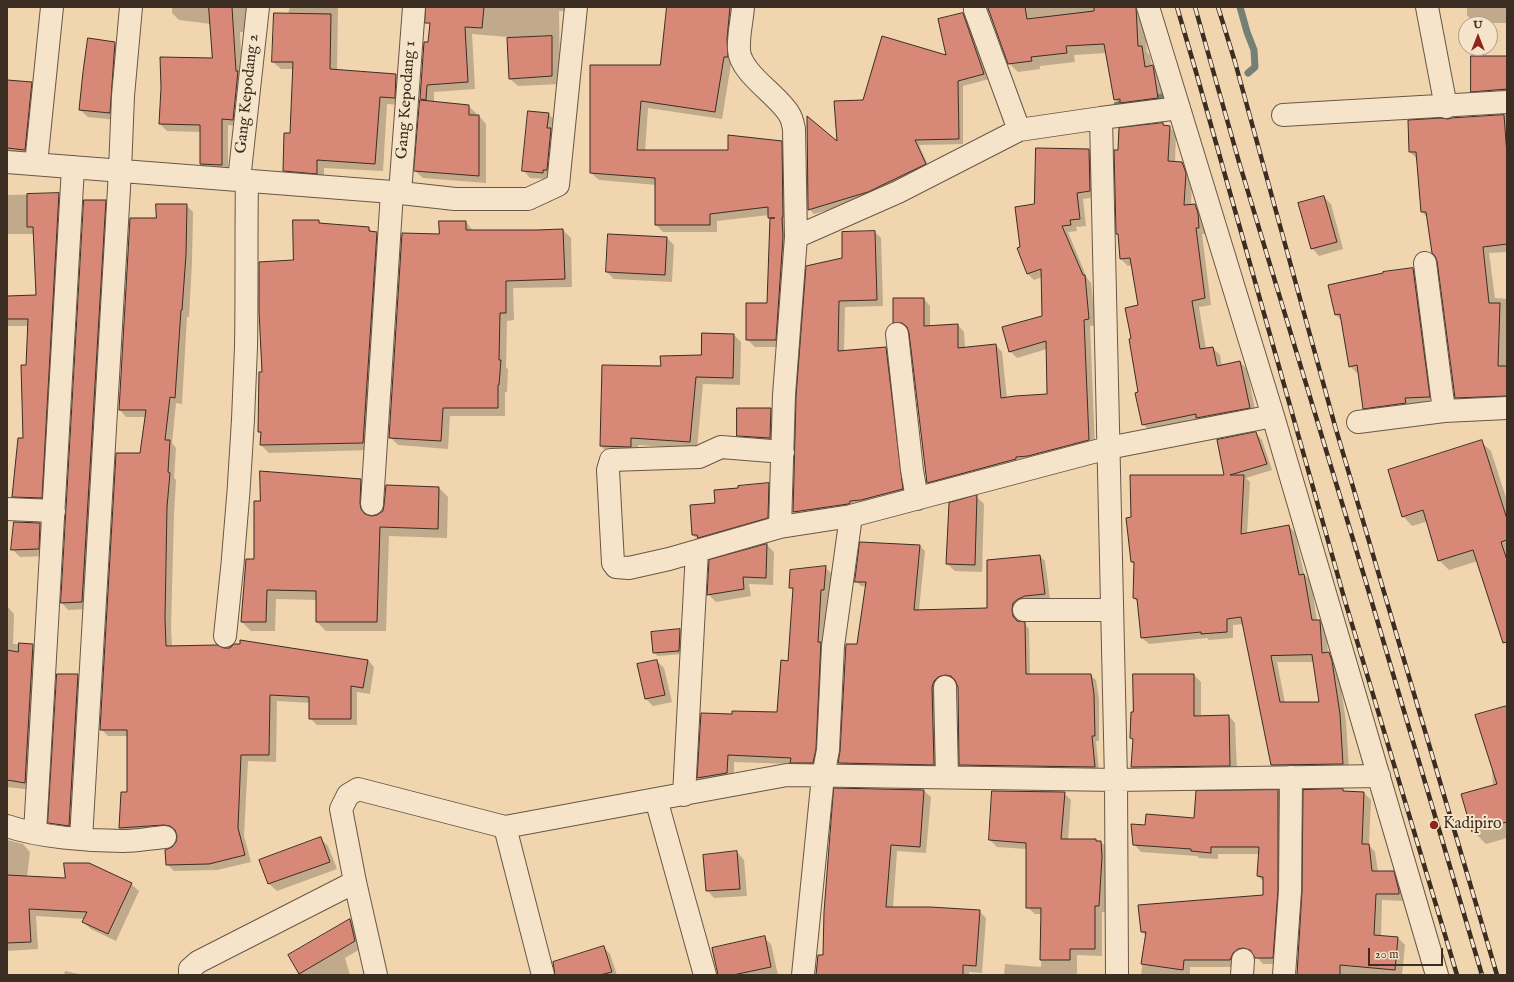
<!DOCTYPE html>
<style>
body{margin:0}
#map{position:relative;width:1514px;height:982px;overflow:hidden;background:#f0d5ae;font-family:"IM FELL English",serif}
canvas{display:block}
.frame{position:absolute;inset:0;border:8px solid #3c2d23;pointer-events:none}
.north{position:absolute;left:1458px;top:16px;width:40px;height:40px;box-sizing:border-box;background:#f5e4ca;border:1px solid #ab9b87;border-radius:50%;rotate:0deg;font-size:11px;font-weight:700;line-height:16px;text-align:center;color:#3c2d23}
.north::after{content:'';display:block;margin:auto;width:14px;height:18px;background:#8f2418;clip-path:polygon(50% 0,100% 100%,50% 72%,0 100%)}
.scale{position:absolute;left:1368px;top:948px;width:75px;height:18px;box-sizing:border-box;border:2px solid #3c2d23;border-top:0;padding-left:5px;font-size:12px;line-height:14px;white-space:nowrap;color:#3c2d23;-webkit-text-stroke:3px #f5e4ca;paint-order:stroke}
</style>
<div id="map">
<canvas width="1514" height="982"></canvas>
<div class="frame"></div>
<div class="north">U</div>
<div class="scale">20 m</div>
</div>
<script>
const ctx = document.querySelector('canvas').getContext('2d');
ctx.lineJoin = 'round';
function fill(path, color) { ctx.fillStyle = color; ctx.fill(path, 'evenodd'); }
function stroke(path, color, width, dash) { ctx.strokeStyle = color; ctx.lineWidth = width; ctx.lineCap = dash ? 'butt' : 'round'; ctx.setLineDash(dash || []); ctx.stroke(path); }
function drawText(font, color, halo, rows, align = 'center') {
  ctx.font = font + ' "IM FELL English",serif'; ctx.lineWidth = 4; ctx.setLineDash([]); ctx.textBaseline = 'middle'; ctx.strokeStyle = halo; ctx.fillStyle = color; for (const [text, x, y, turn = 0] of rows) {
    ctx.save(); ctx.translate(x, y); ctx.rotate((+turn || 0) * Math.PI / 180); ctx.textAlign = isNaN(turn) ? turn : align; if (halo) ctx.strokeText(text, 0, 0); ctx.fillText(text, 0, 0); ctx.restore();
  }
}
const shadow = new Path2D(`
 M172 7H255L250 32H240L242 77 240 126 228 125V172L208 171 201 164V132L167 131 160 124 213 59 211 24 179 20 172 13Z
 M290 7H338L337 71 396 75 404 82 402 105 387 104 383 171 324 168V181L292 178 284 171 290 134 294 69H281L273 62Z
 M432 7H573L572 11H559L560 84 518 86 510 79 508 37 472 34 475 89 434 92V102L468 106 476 113V116H479L486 124V183L423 178 415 171 423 101 421 99 429 43Z
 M666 7H740L735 64H731L722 119 648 108 645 151H729L781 142 789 150 783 347H755L747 339 768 304 771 220 769 215 717 221V232H663L656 225V185L599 180 591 173 661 66 668 9Z
 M994 7H1143L1147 52 1150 56 1152 67 1162 76 1167 107 1124 108 1115 99 1107 53 1074 55 1075 62 1040 66V69L1018 72 1009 63Z
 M1341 7H1361V8Z
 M1467 7H1507V23H1475L1467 15Z
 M963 14 968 20 989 79 963 86V144L919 145 930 169 873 197 814 214 809 209 838 143 864 100 948 56Z
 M115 43 122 50 117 120 88 117 80 110Z
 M1507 57V97L1479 98 1472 91Z
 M7 81 31 83 39 90 32 156 7 154Z
 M548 114 556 121 550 179 530 178 523 170Z
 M1507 114V252L1489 253 1495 298 1507 299V402L1463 405 1456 398 1438 261 1427 217 1422 212 1417 159 1410 152 1448 120 1452 119Z
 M1162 124 1165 126 1169 127 1176 133 1175 163H1182L1189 170 1192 181 1191 205H1195L1202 212 1204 221 1206 234H1202L1211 305 1199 307 1206 349 1213 348 1220 355 1222 366 1240 362 1247 369 1256 414 1150 431 1143 424 1132 339 1139 306 1132 265 1128 266 1121 259 1119 235 1117 233 1119 151Z
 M1089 150 1095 157 1096 197 1083 199 1086 226 1076 227 1077 231 1068 232 1087 278 1091 283 1096 325 1090 326 1095 446 934 489 928 483 909 329H901L894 322 924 299 930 306V326L958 325 964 332 965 348 996 345 1002 352 1007 398 1048 395 1047 349 1017 358 1010 351 1043 316 1042 277 1034 280 1028 274 1021 247 1035 205Z
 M59 194 66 202 49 505 21 504 13 496 24 440 29 326H7V297L37 296 34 234H7V195Z
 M1324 197 1331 204 1343 249 1319 256 1312 248Z
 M105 201 112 208 89 609 68 610 62 603Z
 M186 205 193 212 192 262 189 317H187L182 404 176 403 172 443 176 448 174 478 176 480 174 515 171 626 172 647 368 660 374 667 370 694 357 692V725H317L310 718V703L277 701 276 762 248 761 244 836 251 862 217 870 174 871 167 864 173 848 177 842V832L171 831 126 835 120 828 122 793H128V736H108L101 729 146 417H126L120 410 157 219Z
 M319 221 322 224 369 228 373 233H376L384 241 371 450 269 453 261 445 262 434 259 432 263 373Z
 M466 222 473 231 563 230 571 238 572 287 513 288 514 320 507 321 506 368 508 369 507 392H505V416H450L448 449 398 445 390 437 440 235Z
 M875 232 881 238 883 306 845 307 844 352 885 348 892 355 908 496 800 518 794 512 797 396 843 258Z
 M667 238 674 245 672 282 614 279 607 272Z
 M1413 269 1420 276 1436 404 1371 415 1364 408 1359 373H1357L1350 366 1343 322 1336 315 1329 286Z
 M703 334 734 335 741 342 740 385 703 384 697 449 638 445V454L608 453 601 446 662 368 702 356Z
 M771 409 778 416 777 445 746 443 738 435Z
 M1256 433 1262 440 1272 470 1246 478 1250 482 1247 534 1289 526 1295 533 1304 574 1311 581 1317 621H1319L1326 627 1328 653 1335 659 1338 669 1346 721 1349 770 1279 771 1272 765 1244 624 1233 625V638L1209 640 1207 638 1149 644 1142 638 1139 603 1134 598 1135 564 1132 562 1127 518H1132L1225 476ZM1277 662H1314L1320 703H1285Z
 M1481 442 1491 451 1507 501V641L1478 561 1449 570 1439 560 1428 521 1412 526 1403 516Z
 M361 480 370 490 369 517 378 516 383 511 439 488 448 497 447 538 389 536 386 631H326L317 622V600L276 599 275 631H251L242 622 255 560Z
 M768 484 774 490 773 523 699 541 693 535 716 504Z
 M977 497 984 504 982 572 955 571 947 564 950 504Z
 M40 524 47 531 46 556 20 557 12 549Z
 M767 545 774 552 773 585 749 584 751 596 716 602 708 594Z
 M920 546 925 551 919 610 988 609 1040 556 1045 561 1050 599 1016 615 1018 622 1024 623 1029 629 1030 675H1090L1096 680 1099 699V741H1096L1099 772 965 770 960 765 958 686 957 681 950 679 939 769 844 768 839 763 867 587 861 586 856 581Z
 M825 567 832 574 830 597H828L824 647 820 769H798L793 764 734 762V780L705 784 698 778 732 715 778 714 789 662 794 591 790 587Z
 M7 606 14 614 13 644 33 645 41 653 33 790 7 787Z
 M680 630 683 634 682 654 658 656 654 653 652 633Z
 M657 661 664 668 672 702 653 706 646 699Z
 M78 675 85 682 76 832 62 831 55 823Z
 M1134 675H1194L1201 682V716H1229L1235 723 1237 772 1138 774 1132 767 1134 741 1131 738 1134 714Z
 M1507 707V838L1486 844 1473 831 1493 786 1492 768Z
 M835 789 924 791 931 797 926 853 897 851 893 908 979 911 986 918 982 973 969 972V975H817L824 956Z
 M1343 790 1345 792 1364 793 1371 800 1369 845 1375 852 1378 872H1393L1400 880 1406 901 1382 900 1381 936 1398 938 1405 945 1402 975H1298Z
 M1278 791 1285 798 1279 964H1263L1255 955 1251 954 1237 967H1190V975H1141L1146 936 1142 932 1264 896V882L1258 876 1259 854H1218V859L1199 858 1197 856 1141 852 1134 844 1146 826 1195 819Z
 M1064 793 1071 800 1068 840H1096L1101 842 1108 849 1109 865 1106 912H1102V956L1077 955V975H1004L1005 964 1041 967 1042 914H1035L1027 907V849L997 847 990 840Z
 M321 839 328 846 337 869 277 891 269 884Z
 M7 840 23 844 30 852 27 877 131 884 139 891 116 941 91 929 83 922 85 919 36 916 38 949 7 951Z
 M737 852 744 860 747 896 714 898 707 890Z
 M350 920 358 927 362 948 345 958 350 975H300L289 955Z
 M764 938 771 944 778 975H719Z
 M604 948 610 954 617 975H562Z
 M65 971 84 975H64Z`);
const stream = new Path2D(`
 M1240 7 1247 32 1254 50 1255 67 1248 73
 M1117 105 1162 97`);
const building = new Path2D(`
 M209 7H232L236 71H238L233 120 222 119V165L200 164V125L159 124 161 88 160 57 212 58Z
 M426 7H484L482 28 465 27 468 82 427 85 426 100 420 99 424 42H428L430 23H425Z
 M667 7H730L727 39 728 57H724L715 112 641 101 637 150H728V135L782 141 783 217H782L783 237 776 340H746V303H767L770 218H775H768V207L710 214V225H655V178L590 173V65H660Z
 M994 7H1025L1027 19 1094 11V7H1136L1138 46H1142L1145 67 1153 65 1158 98 1120 103V99L1114 100 1104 44 1066 46 1067 53 1031 57 1032 61 1008 64 988 8Z
 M274 13 331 14 330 69 396 74 395 98 380 97 375 164 317 160V174L283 171 284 133H290L293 62H272Z
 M963 13 984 74 958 81 959 139 915 140 926 164 868 192 808 210 807 116 837 141 834 101 863 100 882 36 946 55 938 19Z
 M552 36V76L509 79 507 38Z
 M88 38 115 42 110 113 79 110 83 72Z
 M1471 56H1507V89L1471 92Z
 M7 80 32 82 25 150 7 148Z
 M420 100 469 105V115H479V176L414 171Z
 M528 111 549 113 547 128H551L547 170H543V173L522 171Z
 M1504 115 1507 155V244L1483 247 1489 303H1500L1498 366H1507V396L1455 398 1437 261 1435 256 1432 253 1426 212H1421L1416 152H1409L1408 120 1441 118 1448 119 1452 118Z
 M1163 123V125L1170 126 1168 161 1182 162 1186 173 1184 205 1195 204 1198 213 1199 228H1196L1205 298 1192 301 1200 349 1213 347 1217 366 1240 361 1250 408 1196 418V414L1142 425 1135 393 1138 392 1129 339 1131 338 1125 308 1138 305 1130 258 1120 259 1118 234H1116L1114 150H1118L1119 128Z
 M1036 148 1089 149 1090 191 1077 193 1080 219 1070 220 1071 225 1062 226 1083 275H1085L1089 319 1084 320 1089 440 1028 456 1016 457V459L927 483 909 333 907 327 902 323H893V298H924V326L958 324V348L996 344 1001 398 1015 396 1047 394 1046 341 1009 352 1002 327 1042 316 1041 269 1027 274 1017 248 1020 247 1015 207 1034 204Z
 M59 193 42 498 12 497 18 438H23L21 365H26L28 319H7V296L36 295 33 227H27V194Z
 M1324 196 1337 242 1311 249 1298 203Z
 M84 200H106L82 602 61 603Z
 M156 204H187L186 255 182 310H181L175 398 170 397 165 440H170L168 472 170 473 167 507 165 618 166 646 217 645 224 648H230L234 644H240V640L368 660 363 688 351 686V719H309V697L270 695 269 755H241L238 828 245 855 209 864 166 865 165 850 172 847 176 842 177 836 175 830 170 826 164 825 119 828 121 792H127V730H100L116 453H140L146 410H119L130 218H156Z
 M293 220H319V223L369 227V231L377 232 363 443 260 445 261 432H258L259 372H262L259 311V262L293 260Z
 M439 221H466V230H537L563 229 565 279 506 281V313H500L499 360H501L499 385H498V408H443L441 441 389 438 402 233 439 234Z
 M875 231 877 300 839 301 838 351 886 347 903 489 861 500 850 501V503L848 504 793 512 796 396 806 266 842 258V232Z
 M608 234 667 237 665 275 606 272Z
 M1413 268 1430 397 1405 398 1406 403 1363 409 1357 365 1349 367 1340 314 1335 315 1328 285 1383 273V272Z
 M702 333 734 334 733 378 696 377 690 442 631 438V447L600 446 602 365 661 366 660 356 701 355Z
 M737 408H771L770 438 737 436Z
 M1256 432 1267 464 1230 475H1244L1241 534 1289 525 1299 575 1304 574 1312 620H1320L1322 653 1329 652 1332 661 1340 714 1343 764 1271 765 1241 617 1227 619V632L1201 634V632L1141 638 1137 599 1133 598 1134 562H1131L1126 518 1131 517 1130 475H1224L1217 440ZM1312 655 1319 702H1280L1271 656Z
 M1482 440 1507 519V540L1501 542 1507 560V642L1503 643 1473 550 1438 561 1423 510 1402 517 1388 470Z
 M260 471 361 479 360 503 361 509 365 514 371 516 377 515 383 511 384 505 386 485 439 487 438 529 380 527 377 622H316V591L267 590 266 622H241L246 559H254V501H260Z
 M769 483 768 518 698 538 697 535H692L690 505 715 503 714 490 738 488V486Z
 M977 495 975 565 946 564 949 503Z
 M14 522 40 523 39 549 11 550Z
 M860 542 920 545 914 610 987 608V560L1040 555 1045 594 1025 596 1018 599 1013 603 1012 610 1013 616 1017 621 1025 622 1026 674H1091L1094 694 1095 736H1092L1095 767 959 765 958 687 955 680 951 676 945 675 938 677 934 681 932 687 934 765 838 763 840 751 846 644H857L866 582H855Z
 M767 544 766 578 743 577 744 589 707 595 709 560Z
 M826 566 824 590H821L818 642H821L816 749 813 763H790L791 758 728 755 727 773 697 778 701 713 732 714V711L777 712 781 660 788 661 793 588H789L790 570Z
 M680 629 679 651 653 653 651 632Z
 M19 643 33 644 25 783 7 780V650L18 652Z
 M657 660 665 695 645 699 637 664Z
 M57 674H78L69 826 48 823Z
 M1133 674H1194V716L1229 715 1230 766 1131 767 1133 739 1130 738 1131 712H1133Z
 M1507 706V822L1472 832 1461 794 1497 784 1475 715Z
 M834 788 924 790 920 847 891 845 886 907H930L980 910 976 966 963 965V975H816L818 955H823L824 912Z
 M1343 789V791L1364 792 1362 844H1369L1372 871H1394L1399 891V894H1376L1374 935 1398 937 1395 970 1340 965V975H1297L1302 891 1303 790Z
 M1278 790V890L1273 958H1255L1250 950 1243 948 1238 949 1233 953 1230 960H1184L1183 970 1141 964 1146 932H1141L1138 905 1263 895V877L1257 876 1259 847H1211V853L1191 851V849L1133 845 1131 824 1145 825 1146 814 1194 818 1196 791Z
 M992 791 1065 792 1061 839H1096V841H1101L1102 857 1099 906H1095V949H1070V960H1040L1041 908H1026V843L989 840Z
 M321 837 330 862 268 884 259 860Z
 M737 851 740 889 706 891 703 855Z
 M64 863H89L132 883 108 934 82 922 87 912 29 909 31 942 7 943V875L65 878Z
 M350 919 355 941 299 974 288 955Z
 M765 936 771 967 733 975H718L712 948Z
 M604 946 612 972 600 975H555L553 962Z`);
const minor = new Path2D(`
 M743 7C742 21 738 36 739 50 740 73 778 95 789 114 792 118 793 124 794 129L796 237 784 395 780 527
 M1148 7 1273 416 1437 975
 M1427 7 1446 107
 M975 10 1019 130
 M1283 115 1507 102
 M7 162 392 192 455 199H528L558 185 576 7
 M36 164 52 7
 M239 180 258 7
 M400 193 414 7
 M796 237 898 192 1019 130 1101 118
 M1425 263 1444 411
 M897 334 912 470 917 499
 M1358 422 1444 411 1507 408
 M783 452 721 447 699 457 611 460 608 470 613 563 616 567 629 568 669 559 780 527 851 516 1108 448 1273 416
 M372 504 392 192
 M7 509 54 511
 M1024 610H1112
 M225 636C236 540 243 444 246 347 247 291 246 236 247 180
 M945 687 947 777
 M684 795 697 551
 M656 799 787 775 1116 780 1379 776
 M7 826C39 837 88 841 123 841 137 841 151 838 165 837
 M505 827 543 975
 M35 833 73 167
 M81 839 120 171 123 96 131 7
 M190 975V969L198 962 355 882
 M376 975 355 882 341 809 348 795 358 789 505 827 656 799 705 975
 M803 975 823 776 828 750 833 646 851 516
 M1117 975 1116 780 1101 118 1179 108
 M1242 975 1243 960
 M1284 975 1290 891 1291 777`);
const rail = new Path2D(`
 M1177 7 1196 72 1345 601 1457 975
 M1195 7 1239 162 1365 579 1482 975
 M1218 7 1235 62 1335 426 1497 975`);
const markers = [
 [1434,825,5,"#8f2418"]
];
const streetNames = [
 ["Gang Kepodang 2",248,94,-84],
 ["Gang Kepodang 1",407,100,-86]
];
const poiNames = [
 ["Kadipiro",1443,825]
];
fill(shadow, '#0003');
stroke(stream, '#748075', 7);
fill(building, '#d78877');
stroke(building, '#3c2d23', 1);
stroke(minor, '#695746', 24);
stroke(minor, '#f5e4ca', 22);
stroke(rail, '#3c2d23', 4.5);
stroke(rail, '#f5e4ca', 3, [9]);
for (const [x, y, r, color] of markers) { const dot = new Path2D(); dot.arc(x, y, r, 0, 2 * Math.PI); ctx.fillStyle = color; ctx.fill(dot); stroke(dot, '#f5e4ca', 1.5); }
drawText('16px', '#3c2d23', '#f5e4ca', streetNames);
drawText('16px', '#3c2d23', '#f5e4ca', poiNames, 'left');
</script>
